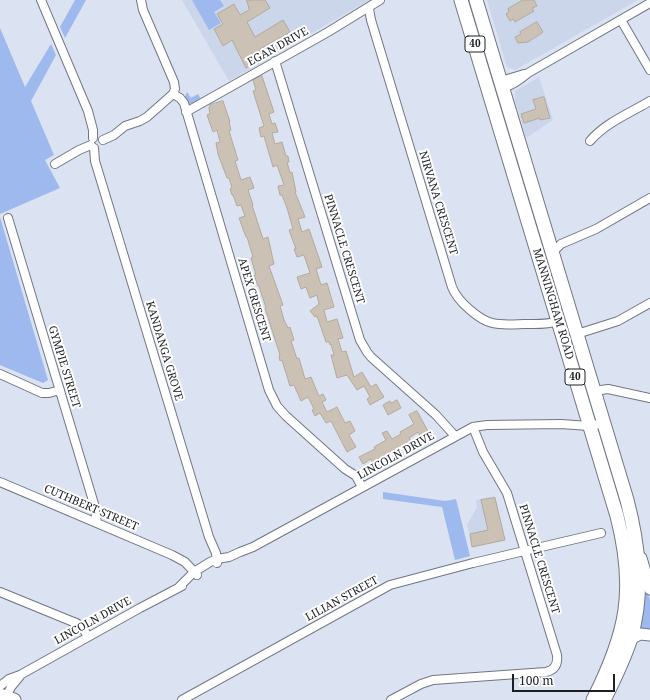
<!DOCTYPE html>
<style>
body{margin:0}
#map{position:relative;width:650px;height:700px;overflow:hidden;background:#dbe2f1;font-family:"Noto Serif",serif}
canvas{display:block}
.scale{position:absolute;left:512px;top:674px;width:103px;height:18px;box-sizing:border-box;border:2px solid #1b1e23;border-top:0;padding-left:5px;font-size:12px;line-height:14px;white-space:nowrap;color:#1b1e23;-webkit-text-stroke:3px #fff;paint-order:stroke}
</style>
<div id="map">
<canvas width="650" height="700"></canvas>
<div class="scale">100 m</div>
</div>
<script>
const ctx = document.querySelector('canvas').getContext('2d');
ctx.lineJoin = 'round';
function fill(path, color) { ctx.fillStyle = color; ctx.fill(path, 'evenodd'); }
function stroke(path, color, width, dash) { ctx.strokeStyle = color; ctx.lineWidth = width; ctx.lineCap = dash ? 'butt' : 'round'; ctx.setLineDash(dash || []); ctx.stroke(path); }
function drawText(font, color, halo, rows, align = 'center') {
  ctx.font = font + ' "Noto Serif",serif'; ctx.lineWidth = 4; ctx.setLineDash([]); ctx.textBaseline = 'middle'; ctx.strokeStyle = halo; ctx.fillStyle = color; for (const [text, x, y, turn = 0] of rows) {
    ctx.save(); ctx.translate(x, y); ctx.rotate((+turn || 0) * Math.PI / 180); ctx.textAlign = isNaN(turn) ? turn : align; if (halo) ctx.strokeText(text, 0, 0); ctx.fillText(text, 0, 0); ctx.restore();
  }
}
const built = new Path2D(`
 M182 0H369L229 81Z
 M487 0H638L515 70 507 67Z
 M539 77 553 120 526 138 515 100V91Z
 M495 496 505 540 472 547 467 525 477 507 476 500Z`);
const green = new Path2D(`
 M75 0H86L65 38 60 27Z
 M192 0H220L224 6 214 12 221 23 209 30Z
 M0 28 25 87 51 44 56 55 31 101 54 155 45 160 60 188 0 214Z
 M187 92 191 98 198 94 201 99 195 103 188 104 184 99Z
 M0 217 48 380 43 383 0 365Z
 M383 492 445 501 456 499 470 556 455 560 442 507 383 499Z
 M645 590H647L650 600V631H638Z`);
const building = new Path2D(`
 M247 0H265L270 8 247 22 255 37 283 20 290 32 260 49 265 58 246 68 232 40 223 46 214 29 223 24 217 14 234 4 240 15 249 10Z
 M523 0H534L537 6 532 8 534 11 515 22 513 19 510 21 506 14 509 12 508 9Z
 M537 22 543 32 528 42 518 43 515 37 521 34 520 32Z
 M262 76 274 112 269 114 272 124 275 123 278 132 272 133 275 144 282 142 286 156H288L289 162H287L290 173 292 172 296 192H295L305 217 298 219 302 232 309 229 322 267 316 269 321 285 327 283 334 307 324 310 327 322 337 319 343 338 338 339 342 352 346 351 354 377 362 372 371 387 376 384 384 397 370 405 367 399 370 397 364 386 357 390 347 375 337 378 331 355H334L331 344 330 345 329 342H326L317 316 315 317 310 311 319 304 317 295 310 298 306 287 301 289 297 277 310 273 304 255 297 257 294 249H296L289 230 293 229 287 208 282 195H280L278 186 284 185 277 165 273 167 264 136 261 137 259 128 264 126 253 91 256 90 253 80Z
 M544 97 550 118 540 120V118L524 123 521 114 536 109 533 100Z
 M223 101 230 122H229L231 130 229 131 238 160 235 161 241 180 250 177 254 188 248 190 253 205H252L263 239 268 237 274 264 269 266 283 305 280 306 284 320 288 328 290 327 294 340 291 341 297 359 299 358 305 379 311 377 319 396 323 394 326 400 322 402 327 412 337 407 345 423 350 421 355 431 349 435 356 447 347 452 331 421 326 423 320 413 315 416 312 410 314 409 308 397 301 401 294 385 290 386 282 360 280 361 279 356 280 355 265 308H266L259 286H258L254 275H256L251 258 253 257 247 237H246L239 218 245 216 241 205 237 206 233 195H232L230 189 232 188 229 178H227L218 154 216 143 220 142 217 130 213 132 207 115 210 114 209 108 210 105Z
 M397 400 401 408 388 415 383 405 390 401 391 403Z
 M417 411 429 433 421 437 418 432 409 438 411 441 406 444 372 462 371 459 363 464 359 457 375 449 374 447 386 440 382 433 387 431 392 439 401 434 400 432 414 424 409 415Z
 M495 498 505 540 472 547 470 534 488 530 481 500Z`);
const street = new Path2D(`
 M41 0 88 111 93 130V138
 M370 7 369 9 371 20 452 287C456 297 462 303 469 309 489 327 499 325 524 324 536 324 547 325 558 321
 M621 20 650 70
 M275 61 360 340 367 352 371 357 436 415 455 436
 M501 81 524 74
 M503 88C513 85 520 80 528 73L650 3
 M173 94 180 98 184 103 269 390 277 406 286 416 345 469 356 476 362 487
 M186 112 328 32 380 0
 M103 140 114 135 125 126 140 121 147 117 173 94 175 89 174 82 143 10 141 0
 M590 141C605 123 630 113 650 101
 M94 148 95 161 209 537 216 553 217 563
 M55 164 79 150 91 145
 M8 218 94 504 97 523
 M552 253 561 244 596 229 650 198
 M577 334 618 321 650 303
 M0 374 42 393H49L60 390
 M594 391 608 389 650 398
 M0 482 172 555 185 562 197 575
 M178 588 194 572 210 562 217 559 229 557 240 552 253 547 473 427 487 425 561 424 589 426 604 423
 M0 592 71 621C80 623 83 629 88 636
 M0 686 9 679 20 675 140 608 182 586
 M6 697 11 687 20 676
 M182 700 390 585 473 563 601 533
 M391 700 421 684 433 680 546 672C555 670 558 664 557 655L507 493 483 452 473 427`);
const secondary = new Path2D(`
 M641 558 650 589
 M630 639 640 634 650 635`);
const primary = new Path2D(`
 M461 0 617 516C636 590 627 633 593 700
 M476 0 627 500C639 546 644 592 631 638 624 660 614 680 604 700
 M0 695 14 700`);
const shields = [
 [475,44,20],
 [575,377,20]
];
const shieldNames = [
 ["40",475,44],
 ["40",575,377]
];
const streetNames = [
 ["EGAN DRIVE",278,47,-29],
 ["NIRVANA CRESCENT",438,203,73],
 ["PINNACLE CRESCENT",344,249,73],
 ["APEX CRESCENT",254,300,73],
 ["MANNINGHAM ROAD",553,304,73],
 ["KANDANGA GROVE",164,351,73],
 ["GYMPIE STREET",64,367,73],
 ["LINCOLN DRIVE",396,456,-29],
 ["CUTHBERT STREET",91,508,23],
 ["PINNACLE CRESCENT",539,559,73],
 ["LILIAN STREET",342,599,-29],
 ["LINCOLN DRIVE",93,621,-29]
];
fill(built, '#cbd6ea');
fill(green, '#9eb9ee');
fill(building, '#cbc1b4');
stroke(building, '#b3a99d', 1);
stroke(street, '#707683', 10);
stroke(secondary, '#707683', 13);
stroke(primary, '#707683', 15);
stroke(street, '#fff', 8);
stroke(secondary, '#fff', 11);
stroke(primary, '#fff', 13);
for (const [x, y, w] of shields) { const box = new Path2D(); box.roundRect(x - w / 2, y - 8, w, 16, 3); ctx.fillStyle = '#fff'; ctx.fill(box); stroke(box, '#1b1e23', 1); }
drawText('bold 10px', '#1b1e23', null, shieldNames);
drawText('11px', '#1b1e23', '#fff', streetNames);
</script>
